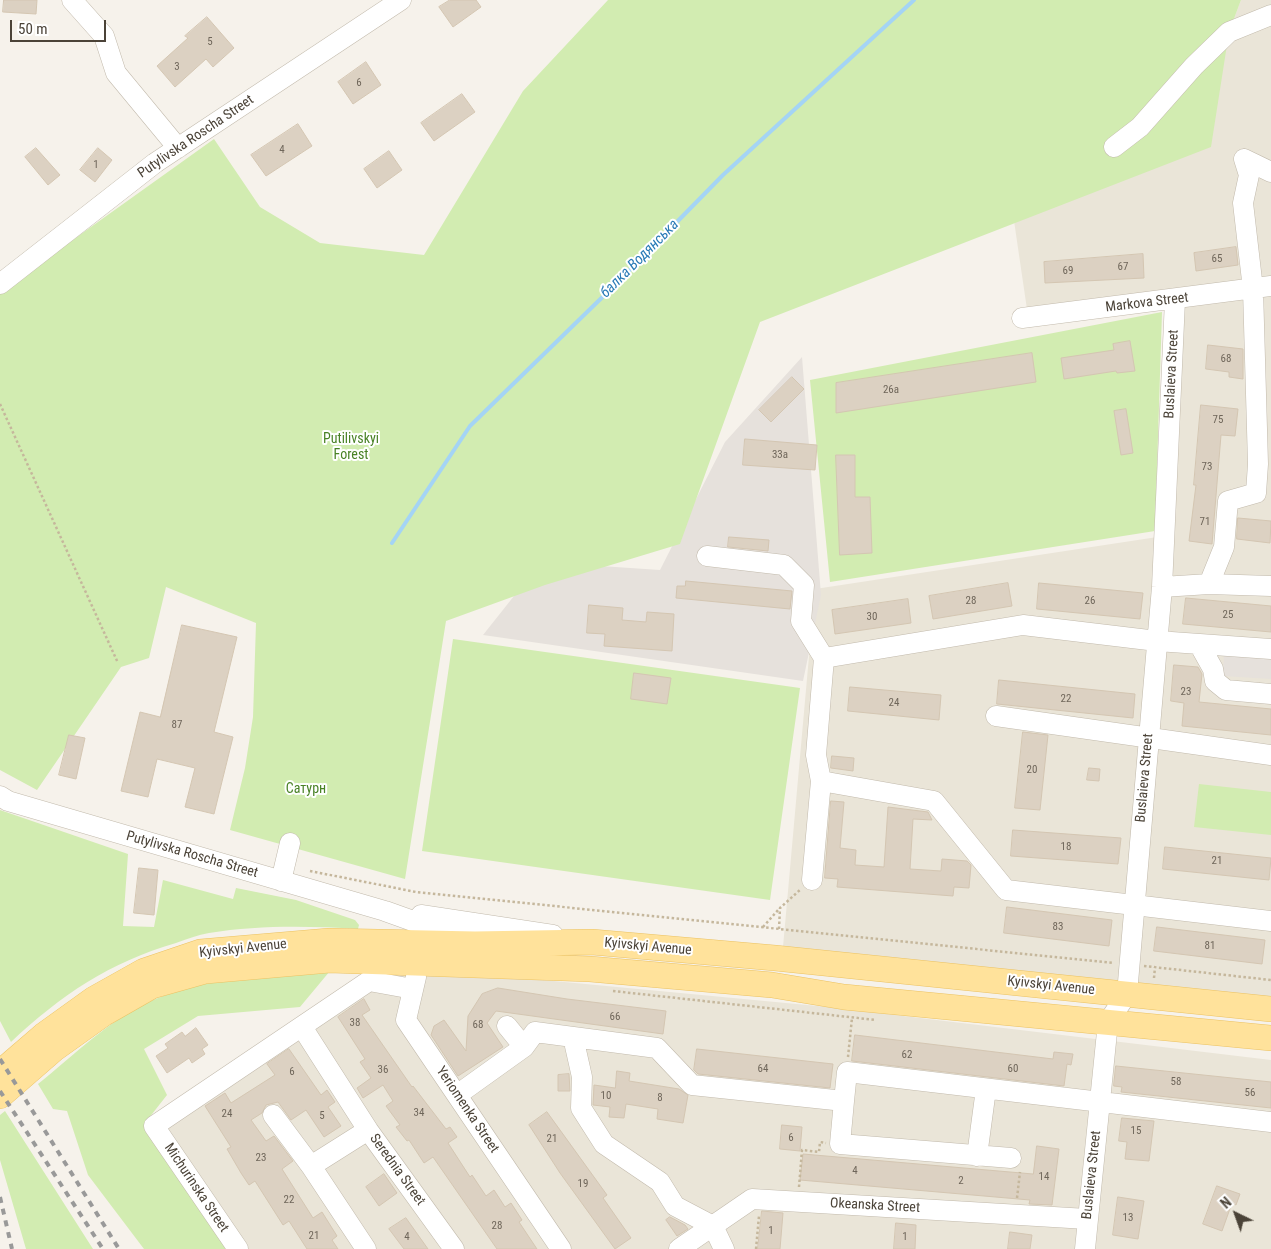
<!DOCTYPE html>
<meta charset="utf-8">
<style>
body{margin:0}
#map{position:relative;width:1271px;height:1249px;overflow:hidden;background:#f6f2eb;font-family:"Roboto Condensed",sans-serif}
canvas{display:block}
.north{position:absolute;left:1211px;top:1189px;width:50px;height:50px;-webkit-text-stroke:4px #fff;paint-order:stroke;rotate:318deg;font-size:14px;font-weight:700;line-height:20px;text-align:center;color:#4b4338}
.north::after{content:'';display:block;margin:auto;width:18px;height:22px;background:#4b4338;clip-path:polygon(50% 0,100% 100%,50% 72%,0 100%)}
.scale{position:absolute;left:10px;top:20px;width:96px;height:22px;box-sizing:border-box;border:2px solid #4b4338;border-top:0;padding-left:6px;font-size:15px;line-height:18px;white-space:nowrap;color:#4b4338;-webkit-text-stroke:4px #fff;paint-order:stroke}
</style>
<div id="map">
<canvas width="1271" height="1249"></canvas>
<div class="north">N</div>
<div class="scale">50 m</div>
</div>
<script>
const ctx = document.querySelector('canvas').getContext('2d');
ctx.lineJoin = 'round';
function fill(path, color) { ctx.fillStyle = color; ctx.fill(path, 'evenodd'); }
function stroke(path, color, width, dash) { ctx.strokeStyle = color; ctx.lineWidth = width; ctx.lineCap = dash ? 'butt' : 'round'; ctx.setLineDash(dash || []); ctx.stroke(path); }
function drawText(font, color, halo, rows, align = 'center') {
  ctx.font = font + ' "Roboto Condensed",sans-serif'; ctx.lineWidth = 4; ctx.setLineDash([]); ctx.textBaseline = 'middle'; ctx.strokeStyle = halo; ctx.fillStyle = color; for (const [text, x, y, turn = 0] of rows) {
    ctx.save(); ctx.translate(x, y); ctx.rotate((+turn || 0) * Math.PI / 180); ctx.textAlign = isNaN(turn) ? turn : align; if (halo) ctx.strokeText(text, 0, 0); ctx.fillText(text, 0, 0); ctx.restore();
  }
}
const residential = new Path2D(`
 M1241 0H1271V998L783 947 815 589 1164 536 1170 309 1029 323 1013 214 1229 32Z
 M364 972 501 976 828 1007 1271 1060V1249H228L149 1125Z`);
const industrial = new Path2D(`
 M802 357 821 595 803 681 483 635 541 562 660 570 725 442Z
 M1224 651 1271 654V679L1223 676Z`);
const green = new Path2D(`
 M608 0H1241L1229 32 1211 147 760 322 680 544 545 585 446 621 405 879 230 830 245 768 253 717 256 623 166 587 149 658 121 667 37 790 0 770V292L214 139 260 207 320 243 424 255 523 91Z
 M1162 312 1155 531 830 582 810 380Z
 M453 639 800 688 770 900 422 851Z
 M1199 784 1271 792V835L1194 827Z
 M0 810 128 854 123 926 154 927 163 880 233 899 236 888 296 900 355 920 359 925 358 929C309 926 258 925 209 933 198 935 187 939 176 943 110 962 61 995 11 1042L0 1021Z
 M330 971 300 1007 198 1016 144 1049 167 1095 145 1123 226 1249H144L88 1175 67 1111 53 1109 38 1084C74 1055 114 1015 158 998 212 976 272 976 330 971Z
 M5 1111 93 1249H26L0 1160V1115Z`);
const stream = new Path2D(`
 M392 543 470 426 621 279 723 175 914 0`);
const building = new Path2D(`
 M4 0H37L36 14 3 12Z
 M450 0H476L481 7 453 27 439 7Z
 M207 17 234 48 213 67 206 59 175 87 157 66 188 38 185 36Z
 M366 62 381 85 353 104 338 82Z
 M462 94 475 112 434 141 421 123Z
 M298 124 312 146 266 176 251 155Z
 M36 148 60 175 48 185 25 157Z
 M98 148 112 160 95 182 80 170Z
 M389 151 402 170 377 188 364 169Z
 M1236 247 1238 265 1196 271 1194 253Z
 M1143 254 1144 278 1045 283 1044 262Z
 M1130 341 1135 371 1117 373 1116 371 1064 379 1061 358 1114 350 1113 344Z
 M1208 345 1243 349V379L1229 377V372L1206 369Z
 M1032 353 1036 382 836 413V383Z
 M792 377 804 389 771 422 759 410Z
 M1201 405 1238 409 1235 436 1221 435 1212 544 1189 541 1196 485H1194Z
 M1126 409 1133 453 1121 455 1114 411Z
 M745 439 817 445 815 470 743 465Z
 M836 455H855V497H870L872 553 840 555Z
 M1238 518 1271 521 1270 543 1237 539Z
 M729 537 769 540 768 551 728 547Z
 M686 581 792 591 790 609 676 598 677 586H685Z
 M1008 583 1012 606 933 619 929 596Z
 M1039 583 1143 593 1140 619 1037 609Z
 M1186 598 1271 606V632L1183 624Z
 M908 599 911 623 835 634 832 610Z
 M589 605 623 608 622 620 646 622 647 612 674 614 672 651 604 646 605 634 587 633Z
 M182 625 237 637 214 732 233 737 214 814 185 807 195 768 157 759 148 797 121 791 140 712 160 717Z
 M1174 665 1198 667 1202 674 1199 702 1271 709V735L1182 726 1184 703 1171 701Z
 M634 673 671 678 667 704 631 699Z
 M999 680 1135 694 1133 718 997 704Z
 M850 687 941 695 939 720 848 711Z
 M1023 732 1048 735 1040 810 1015 808Z
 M69 735 85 738 76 779 59 775Z
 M832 756 854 758 853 771 831 768Z
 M1089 768 1100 769 1099 781 1087 780Z
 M831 801 844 802 840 848 856 850 855 865 884 867 888 807 928 812 932 820 913 819 910 869 941 871 942 859 967 861 971 865 969 888 954 887 953 896 837 887 838 879 825 878Z
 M1013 830 1121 838 1118 864 1011 856Z
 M1165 847 1271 858 1269 880 1163 869Z
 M139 868 158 870 154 915 134 913Z
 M1007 907 1112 920 1109 946 1004 933Z
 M1157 927 1265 940 1262 964 1154 951Z
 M498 988 567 999 666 1011 663 1034 496 1011 487 1023 503 1047 458 1076 431 1035 434 1026 444 1020 466 1051 468 1016 482 994Z
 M364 999 370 1010 362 1015 412 1087 413 1086 446 1129 450 1127 457 1137 448 1143 470 1177 472 1175 486 1196 494 1190 505 1207 511 1203 522 1220 519 1222 537 1249H497L433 1157 424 1163 409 1140 407 1141 396 1127 400 1125 386 1106 393 1101 383 1085 363 1098 357 1088 371 1078 360 1062 365 1059 338 1017Z
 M196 1028 208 1045 202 1049 205 1054 192 1063 189 1058 167 1073 156 1056 168 1048 165 1044 182 1032 185 1036Z
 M855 1035 1053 1059 1054 1052 1073 1054 1071 1065 1067 1064 1064 1086 852 1061Z
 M289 1049 321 1095 327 1090 335 1102 328 1107 341 1126 324 1137 306 1110 291 1120 278 1102 266 1105 262 1113 251 1120 266 1141 274 1136 293 1161 282 1169 313 1218 322 1212 337 1236 332 1240 338 1249H307L289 1221 283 1225 255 1181 249 1185 241 1173 227 1149 231 1147 205 1106 225 1093 231 1103 275 1075 267 1064Z
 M697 1049 833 1064 830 1088 698 1074 694 1070Z
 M1116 1066 1271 1082V1108L1121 1092 1122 1087 1114 1086Z
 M617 1071 630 1073 629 1081 679 1089 688 1095 683 1123 657 1119 658 1109 626 1104 624 1118 609 1117 610 1107 593 1105 594 1085 615 1088Z
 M569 1074 570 1091H558V1075Z
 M547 1112 607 1195 603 1198 631 1238 615 1249 560 1173 529 1125Z
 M1122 1118 1154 1121 1149 1161 1125 1159 1127 1142 1119 1141Z
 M782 1125 802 1127 800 1151 780 1149Z
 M1037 1146 1059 1149 1052 1205 1029 1204 1030 1200 800 1180 803 1154 1033 1174Z
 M384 1174 397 1193 379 1206 366 1187Z
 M1217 1186 1240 1194 1236 1205 1232 1203 1222 1231 1203 1224Z
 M1118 1197 1144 1201 1138 1239 1113 1235Z
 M762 1211 783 1213 780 1249H758Z
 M670 1217 685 1225 688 1229 677 1236 666 1220Z
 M406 1218 428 1249H404L389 1229Z
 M896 1223 916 1225 915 1249H894Z
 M1010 1232 1032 1235 1030 1249H1008Z`);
const path = new Path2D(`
 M0 404 118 663
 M310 871 416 892 1114 963
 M763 927 779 909
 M779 929 780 908 801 889
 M1144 966 1271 980
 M1154 978 1155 967
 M613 991 876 1020
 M848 1057 852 1018
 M799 1187 802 1150 819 1152 820 1142 826 1143
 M1017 1198 1020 1172
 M756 1249 759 1216`);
const minor = new Path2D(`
 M72 0 104 36 116 73 178 148
 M1114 147 1140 127 1194 66 1229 32 1271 15
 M1244 159 1271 172
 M0 284 155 163 401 0
 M1022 318 1271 286
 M707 556 784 565 804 585 801 621 824 658 816 755 821 781 934 801 1006 890 1271 921
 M1209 584 1224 547 1228 501 1256 493 1258 464 1253 289 1243 203 1249 175 1244 159
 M1162 587 1209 584 1271 586
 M1199 644 1213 669 1215 681 1226 690 1271 694
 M824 658 1023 625 1157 641 1271 649
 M996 716 1271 755
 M0 796 8 801 385 911 466 940
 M812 880 821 781
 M281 881 290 843
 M421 915 553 935
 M416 977 406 1020 561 1249
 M507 1026 524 1047
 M302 1027 368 1130
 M573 1037 582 1077 581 1108 604 1144 660 1182 675 1206 713 1226 724 1249
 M457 1095 524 1047 535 1032 657 1048 692 1085 844 1101 847 1072 1271 1122
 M844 1101 840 1144 1011 1158
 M273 1115 311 1166
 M977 1156 986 1089
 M238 1249 154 1126 369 981 413 989
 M366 1249 311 1166 368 1130 454 1249
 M679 1249 752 1199 1087 1219
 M1085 1249 1108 1022 1127 994 1162 587 1175 300`);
const major = new Path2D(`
 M0 1073 44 1035 94 999 144 971 200 952 329 941 475 944 592 942 775 958 1271 1009
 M0 1096 54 1049 103 1014 152 986 205 971 329 960 590 969 772 985 844 997 1271 1038`);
const rail = new Path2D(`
 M0 1059 119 1249
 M0 1091 103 1249
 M0 1197 12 1249`);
const numberNames = [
 ["5",210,42],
 ["3",177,67],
 ["6",359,83],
 ["4",282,150],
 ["1",96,165],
 ["65",1217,259],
 ["67",1123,267],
 ["69",1068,271],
 ["68",1226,359],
 ["26а",891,390],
 ["75",1218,420],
 ["33а",780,455],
 ["73",1207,467],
 ["71",1205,522],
 ["28",971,601],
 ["26",1090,601],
 ["25",1228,615],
 ["30",872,617],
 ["23",1186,692],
 ["22",1066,699],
 ["24",894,703],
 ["87",177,725],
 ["20",1032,770],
 ["18",1066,847],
 ["21",1217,861],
 ["83",1058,927],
 ["81",1210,946],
 ["66",615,1017],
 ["38",355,1023],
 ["68",478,1025],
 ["62",907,1055],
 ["64",763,1069],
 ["60",1013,1069],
 ["36",383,1070],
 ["6",292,1072],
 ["58",1176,1082],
 ["56",1250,1093],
 ["10",606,1096],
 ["8",660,1098],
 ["34",419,1113],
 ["24",227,1114],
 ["5",322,1116],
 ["15",1136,1131],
 ["6",791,1138],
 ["21",552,1139],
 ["23",261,1158],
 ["4",855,1171],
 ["14",1044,1177],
 ["2",961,1181],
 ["19",583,1184],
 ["22",289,1200],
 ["13",1128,1218],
 ["28",497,1226],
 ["1",771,1231],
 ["21",314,1236],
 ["4",407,1237],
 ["1",905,1237]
];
const streetNames = [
 ["Putylivska Roscha Street",196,137,-34],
 ["Markova Street",1147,303,-7],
 ["Buslaieva Street",1172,374,-87],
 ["Buslaieva Street",1145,778,-85],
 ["Putylivska Roscha Street",192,855,16],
 ["Kyivskyi Avenue",648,947,5],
 ["Kyivskyi Avenue",243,949,-6],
 ["Kyivskyi Avenue",1051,986,6],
 ["Yeriomenka Street",467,1110,56],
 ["Serednia Street",397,1170,54],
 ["Buslaieva Street",1092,1175,-84],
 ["Michurinska Street",196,1188,56],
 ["Okeanska Street",875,1206,3]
];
const parkNames = [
 ["Putilivskyi",351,439],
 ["Forest",351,455],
 ["Сатурн",306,789]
];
const waterNames = [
 ["балка Водянська",640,259,-45]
];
fill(residential, '#eae5d8');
fill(industrial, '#e6e1dc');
fill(green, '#d2ecb1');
stroke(stream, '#a4d4f5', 4);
fill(building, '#dcd1c2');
stroke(building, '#d4c6b2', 1);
stroke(minor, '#c2baac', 21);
stroke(major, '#ebc263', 26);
stroke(path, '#c5b79c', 2.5, [2.5, 2.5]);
stroke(minor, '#fff', 20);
stroke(major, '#ffe29b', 25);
stroke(rail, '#999', 4, [6, 6]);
drawText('11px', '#6f665a', null, numberNames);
drawText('14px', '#4b4338', '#fff', streetNames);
drawText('14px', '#498226', '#fff', parkNames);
drawText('italic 15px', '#287ab6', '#fff', waterNames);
</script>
